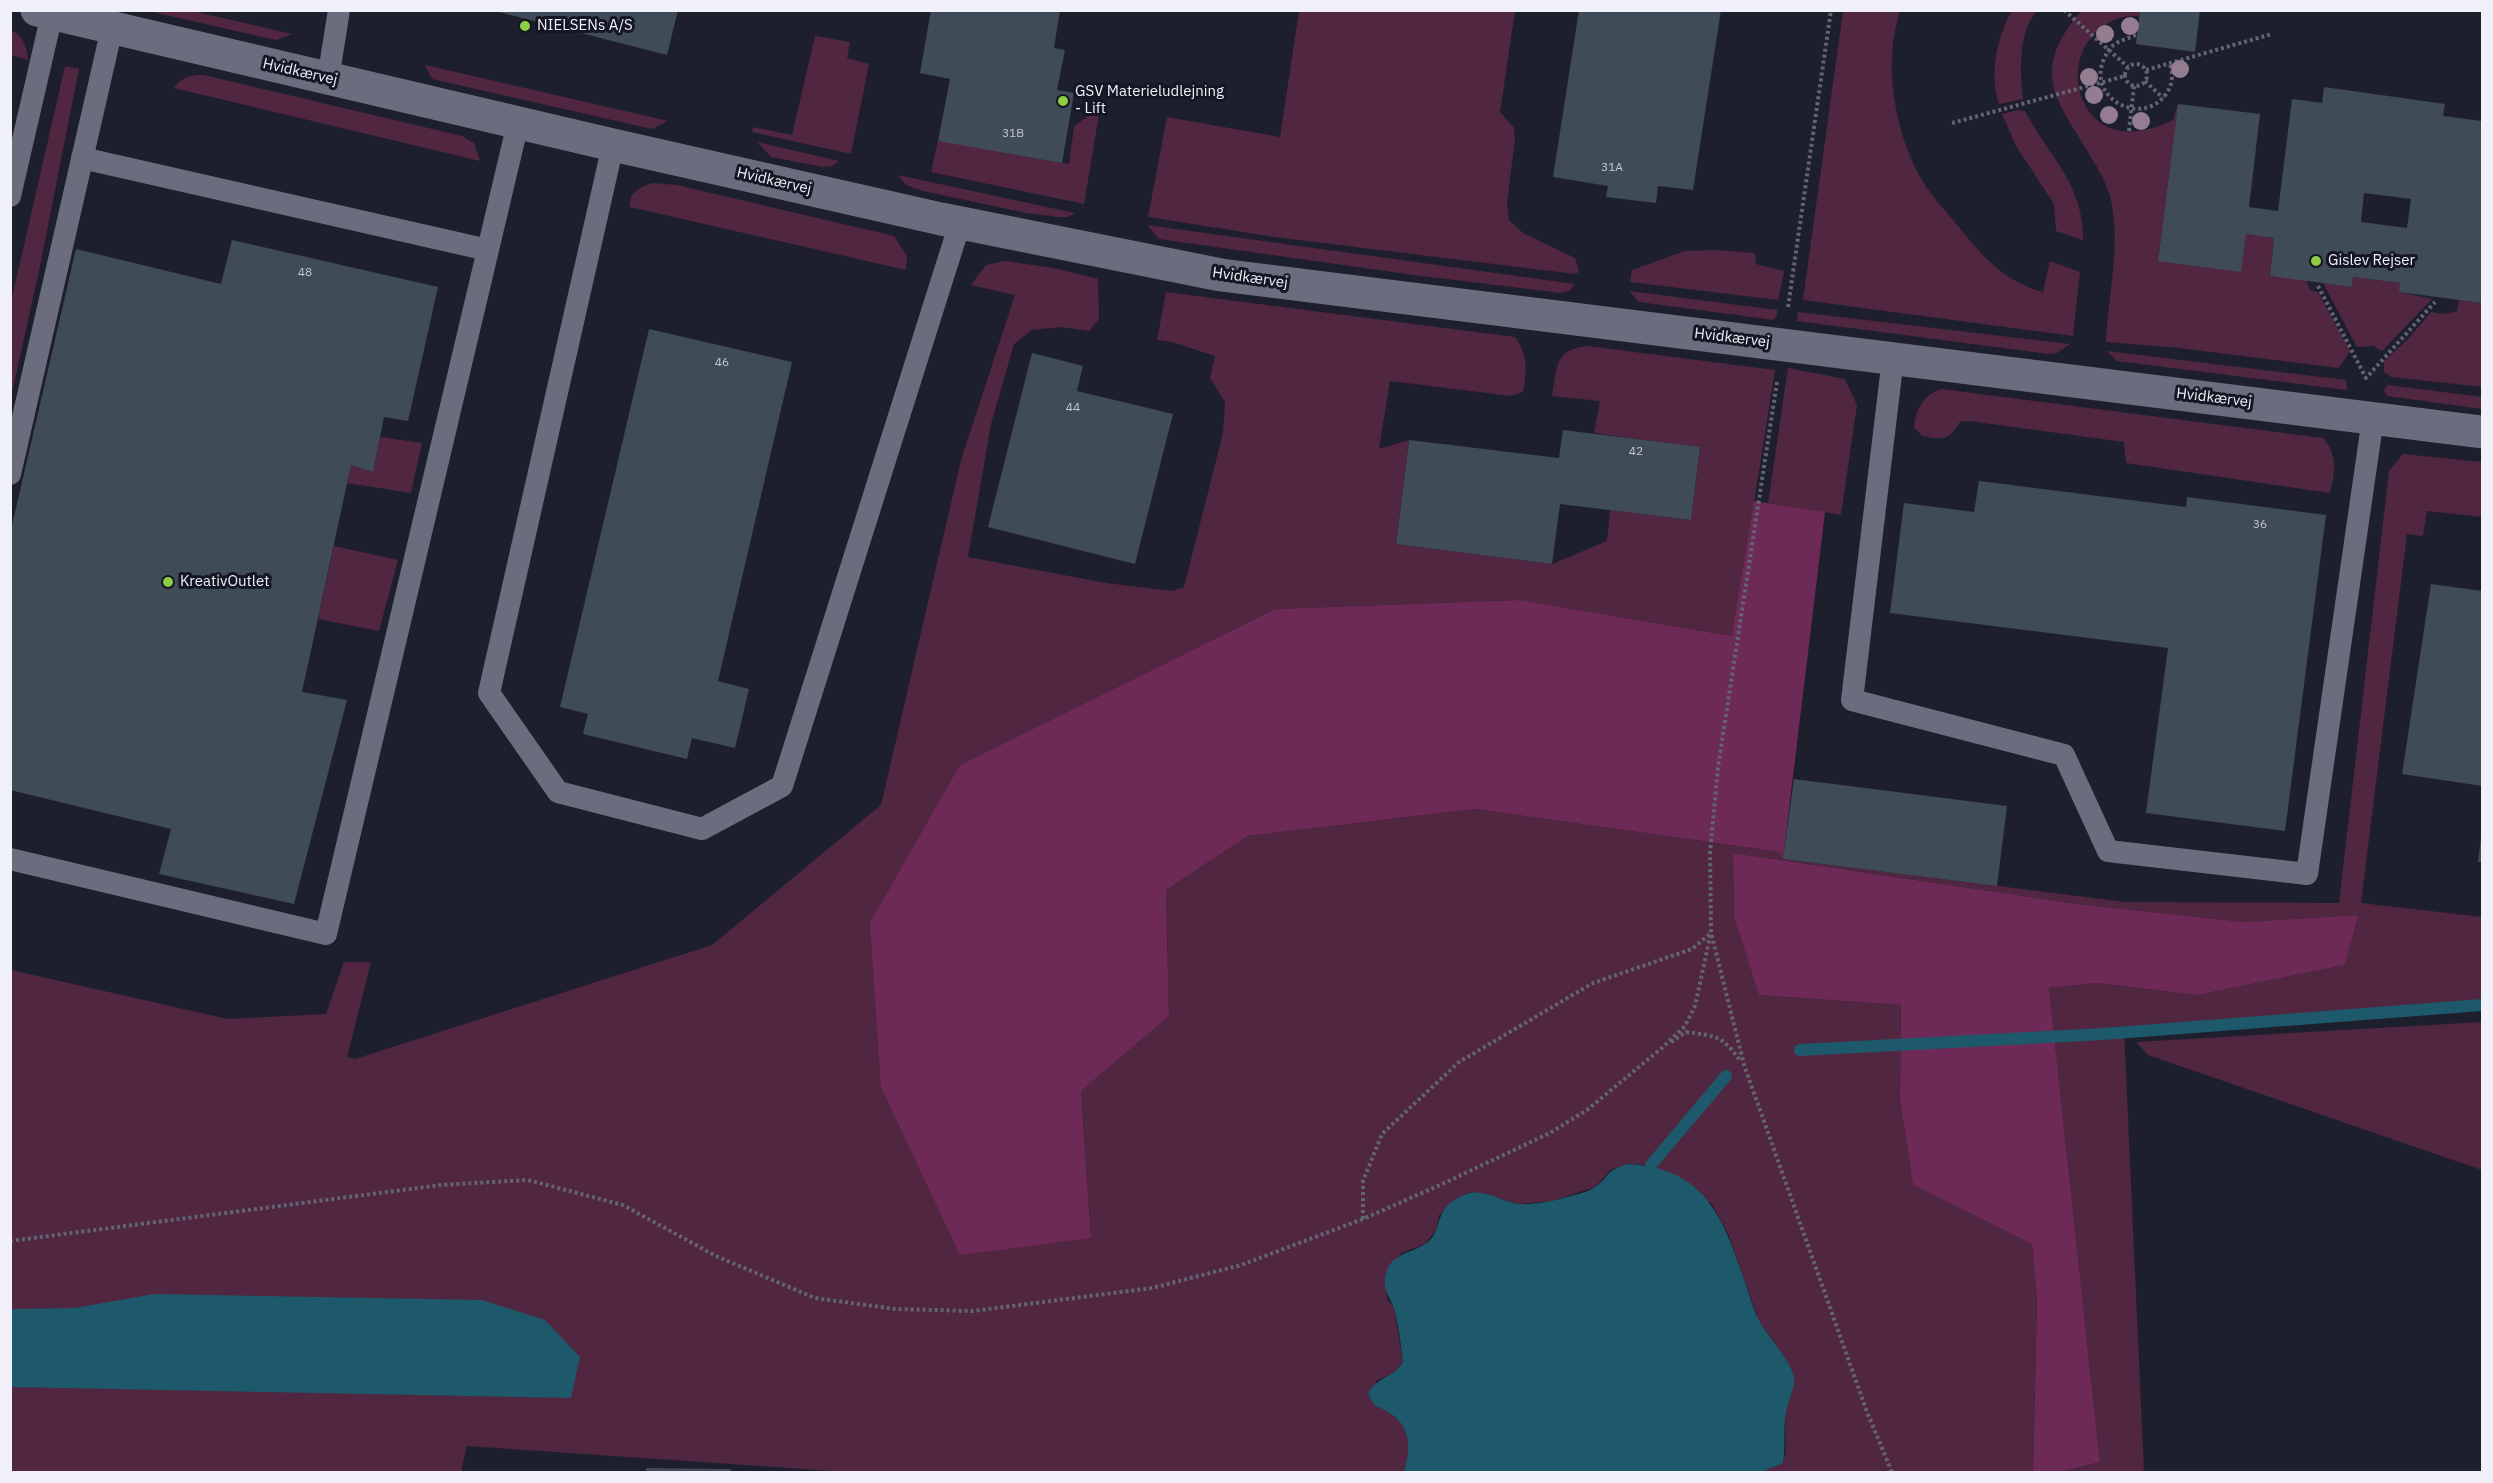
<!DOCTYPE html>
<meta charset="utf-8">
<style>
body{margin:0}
#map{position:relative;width:2493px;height:1483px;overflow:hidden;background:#1e1f2d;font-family:"IBM Plex Sans",sans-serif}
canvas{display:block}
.frame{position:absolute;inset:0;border:12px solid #f0f0fa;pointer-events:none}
</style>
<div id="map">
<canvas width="2493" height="1483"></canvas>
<div class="frame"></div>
</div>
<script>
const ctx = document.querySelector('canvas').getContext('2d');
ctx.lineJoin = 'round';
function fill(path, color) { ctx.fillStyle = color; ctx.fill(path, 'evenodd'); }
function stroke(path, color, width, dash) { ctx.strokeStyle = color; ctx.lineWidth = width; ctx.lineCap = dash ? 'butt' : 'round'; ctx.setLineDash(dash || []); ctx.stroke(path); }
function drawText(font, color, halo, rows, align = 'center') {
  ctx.font = font + ' "IBM Plex Sans",sans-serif'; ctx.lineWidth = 6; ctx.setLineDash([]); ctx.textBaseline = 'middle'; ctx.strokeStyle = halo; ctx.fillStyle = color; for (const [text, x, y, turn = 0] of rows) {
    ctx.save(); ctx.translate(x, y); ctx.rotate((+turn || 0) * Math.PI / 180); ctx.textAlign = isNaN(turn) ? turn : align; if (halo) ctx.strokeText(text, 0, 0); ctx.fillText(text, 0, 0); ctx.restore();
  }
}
const green = new Path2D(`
 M148 11H193L292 34 276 40Z
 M1299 11H1515L1500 112 1514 128 1515 139 1507 203 1509 220 1523 233 1575 258 1579 272 1575 274 1275 237 1148 217 1167 117 1280 137Z
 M1843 11H1900C1883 63 1894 127 1919 175 1929 194 1946 211 1958 226 1983 257 2005 282 2043 292L2050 261 2080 272 2073 336 1803 300Z
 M2012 11H2037C2018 32 2020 72 2023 99L1999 104C1989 76 1997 36 2012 11Z
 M2081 11H2140L2139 16C2124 15 2114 19 2101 28 2067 53 2071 111 2110 128 2129 136 2156 129 2173 120L2178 104 2158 261 2246 234 2274 238 2270 276 2306 280 2310 290 2318 292 2350 351 2339 368 2179 348 2106 342C2108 295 2121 248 2111 200 2108 187 2101 174 2094 162 2060 102 2026 76 2081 11Z
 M11 30C23 35 27 47 28 60L11 55Z
 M815 36 850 42 847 58 869 64 851 154 752 132 753 127 792 135Z
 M425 65 668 121 652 129 432 79Z
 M65 66 79 69 39 271 11 397V302Z
 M204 75 462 136 474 143 480 161 174 88C182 77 190 75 204 75Z
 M1100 108 1084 204 931 172 938 140 1069 164 1074 126Z
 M2018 110 2025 111C2049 157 2084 184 2083 240L2056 231 2054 204 2016 146 2002 114Z
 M757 142 839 161 832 166 823 167 771 157Z
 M898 175 1075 213 1068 217H1058L1026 213 923 191 906 185Z
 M652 183 677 185 894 236 907 256 906 270 630 207C629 192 639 188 652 183Z
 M1147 225 1575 284 1569 291 1561 293 1414 275 1159 239Z
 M1718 250 1755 253 1756 264 1784 271 1778 300 1630 282 1632 270 1685 251Z
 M1004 261 1054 268 1098 279 1099 319 1089 331 1060 327 1032 330 1014 344 991 424 968 557 1106 583 1172 591 1184 587 1223 433 1225 402 1210 378 1215 356 1172 342 1157 340 1166 292 1515 337C1528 355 1527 370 1523 392L1511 396 1390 381 1379 449 1409 440 1396 544 1552 564 1607 541 1610 510 1691 520 1700 448 1594 433 1600 401 1552 396C1557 368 1554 350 1587 346L1775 370 1733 636 1520 600 1275 609 960 765 1091 1238 1081 1091 1169 1016 1166 890 1248 836 1475 809 1780 852 1784 859 2125 902 2339 903 2389 471 2403 454 2482 462V517L2427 511 2423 536 2407 534 2361 903 2482 917V1004L2124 1029 2144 1472H2058L2100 1462 2049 988 2097 983 2197 995 2345 965 2357 915 2245 922 2077 904 1733 853 1734 918 1759 995 1901 1005 1900 1100 1913 1185 2032 1244 2037 1301 2033 1472H1762L1783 1463 1786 1451 1785 1413 1792 1391 1782 1354 1759 1321 1729 1236 1712 1204 1651 1165 1628 1164 1612 1169 1595 1187 1552 1201 1519 1204 1475 1192 1466 1193 1439 1215 1436 1230 1425 1244 1401 1253 1386 1273 1387 1299 1394 1308 1403 1362 1395 1372 1376 1381 1375 1406C1409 1418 1413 1441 1404 1472H848L467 1446 461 1472H11V970L228 1019 326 1014 344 962H371L347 1057 355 1059 712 945 881 805 961 460 1015 295 971 285 986 265Z
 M2353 277 2400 283V292L2432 299 2382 351 2373 346 2357 347 2323 283 2352 287Z
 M1629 291 1777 310V315L1774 320 1639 302Z
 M2459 300 2482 303V300V387L2391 377 2384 372V361L2408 339 2431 312 2444 314 2457 311Z
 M1798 312 2070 344 2057 353 2049 354 1797 321Z
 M2107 351 2346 380 2347 390 2117 361Z
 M1788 368 1845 379 1857 405 1841 515 1768 503Z
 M2388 385 2482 397V409L2387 396 2384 390Z
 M1941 389 2323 438C2338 455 2335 473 2330 493L2126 463 2124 442 1969 421 1960 422C1948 441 1943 440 1922 436L1914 427C1915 411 1924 394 1941 389Z
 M380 437 422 443 411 493 347 483 351 465 373 472Z
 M334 546 398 560 379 631 318 619Z
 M2482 1022V1170L2148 1055 2136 1042Z`);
const forest = new Path2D(`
 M1754 501 1825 512 1783 859 1780 852 1475 809 1248 836 1166 890 1169 1016 1081 1091 1091 1238 960 1255 881 1087 870 923 960 765 1275 609 1520 600 1732 636Z
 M1733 853 2077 904 2245 922 2358 915 2345 965 2197 995 2097 983 2049 988 2100 1462 2058 1472H2033L2037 1301 2032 1244 1913 1185 1900 1100 1901 1005 1759 995 1734 918Z`);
const water = new Path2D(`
 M1628 1164C1704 1168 1722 1215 1744 1279 1749 1293 1753 1310 1760 1322 1768 1337 1791 1361 1794 1377 1795 1389 1788 1401 1786 1412 1783 1429 1786 1446 1783 1463L1762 1472H1404C1413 1441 1409 1418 1375 1406L1368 1394C1376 1377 1395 1377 1403 1362 1401 1345 1399 1329 1395 1312 1392 1299 1381 1290 1386 1273 1392 1253 1410 1254 1425 1244 1445 1232 1430 1208 1466 1194 1482 1187 1503 1202 1519 1204 1537 1205 1557 1200 1574 1195 1580 1194 1590 1191 1595 1187 1611 1176 1604 1171 1628 1164Z
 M154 1294 482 1300 545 1320 580 1357 571 1398 11 1387V1309L75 1308Z`);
const stream = new Path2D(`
 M1800 1050 2103 1034 2482 1005
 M1651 1165 1726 1076`);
const building = new Path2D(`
 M491 10H678L667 55Z
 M931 10H1060L1054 48 1065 50 1057 90 1074 93 1062 163 938 141 950 79 920 73Z
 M1579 10H1721L1693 190 1658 186 1656 203 1606 197 1608 186 1553 177Z
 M2140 10H2200L2195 52 2136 44Z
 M2324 87 2445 104 2443 116 2482 121V303L2399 292 2400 283 2353 277 2352 287 2270 276 2274 238 2246 234 2241 272 2158 261 2178 104 2260 114 2249 207 2278 211 2292 99 2322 103ZM2364 193 2411 199 2407 228 2361 222Z
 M232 240 438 287 408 421 384 417 373 472 351 465 302 692 347 700 294 904 159 874 171 829 10 790V534L76 249 221 284Z
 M649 329 792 362 718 681 749 689 735 748 692 738 687 759 583 734 588 714 560 707Z
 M1032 353 1083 366 1077 391 1173 414 1135 564 988 527Z
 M1563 430 1700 447 1691 520 1560 504 1552 564 1396 544 1409 440 1559 458Z
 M1979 481 2186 507 2187 497 2326 515 2285 831 2146 813 2168 648 1890 613 1904 503 1974 512Z
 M2431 584 2482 591V786L2402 774Z
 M1794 779 2007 806 1997 886 1783 859Z
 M2481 837H2482V862H2478Z
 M646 1468 731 1469V1472H646Z`);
const path = new Path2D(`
 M2064 10 2128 67
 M2136 35C2129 38 2121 40 2115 44 2109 48 2107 53 2104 59 2086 98 2142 128 2166 94 2173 84 2173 75 2170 64
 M2125 75a11 11 0 1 1 22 0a11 11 0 1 1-22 0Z
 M2146 70 2272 34
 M2145 81 2163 98
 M1952 123 2125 76
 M2129 131 2134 86
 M2318 286 2366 378 2435 302
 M1788 307 1831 10
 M1777 382 1718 767 1710 852 1711 932 1744 1065 1867 1412 1892 1472
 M1671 1042 1686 1032C1717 1036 1723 1036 1741 1062
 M1363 1219V1181L1382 1134 1459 1062 1593 983 1692 949 1711 933
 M10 1241 441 1185 528 1180 623 1205 716 1256 815 1298 895 1309 973 1311 1152 1288 1241 1265 1363 1219 1440 1185 1550 1133 1587 1110 1663 1047 1685 1026 1695 1006 1711 932`);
const service = new Path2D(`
 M328 79 339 10
 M613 145 489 693 558 792 702 829 782 786 960 223
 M82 158 488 250
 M10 196 52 14
 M1893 358 1852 700 2064 755 2108 851 2307 874 2373 418
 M10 474 112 28
 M10 859 326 934 518 123`);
const tertiary = new Path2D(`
 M37 10 613 145 941 219 1221 275 2482 432`);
const trees = [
 [2130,26],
 [2105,34],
 [2180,69],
 [2089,77],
 [2094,95],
 [2109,115],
 [2141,121]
];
const markers = [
 [525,26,6,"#8dce44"],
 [1063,101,6,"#8dce44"],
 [2316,261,6,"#8dce44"],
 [168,582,6,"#8dce44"]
];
const numberNames = [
 ["31B",1013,134],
 ["31A",1612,168],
 ["48",305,273],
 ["46",722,363],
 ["44",1073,408],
 ["42",1636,452],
 ["36",2260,525]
];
const poiNames = [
 ["NIELSENs A/S",537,26],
 ["GSV Materieludlejning",1075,92],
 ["- Lift",1075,109],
 ["Gislev Rejser",2328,261],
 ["KreativOutlet",180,582]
];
const streetNames = [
 ["Hvidkærvej",300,72,13],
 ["Hvidkærvej",774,181,13],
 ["Hvidkærvej",1250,278,8],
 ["Hvidkærvej",1732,338,7],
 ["Hvidkærvej",2214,398,7]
];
fill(green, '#502640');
fill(forest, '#6d2a56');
fill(water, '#1e586b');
stroke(stream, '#1e586b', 12);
fill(building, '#404b58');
stroke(path, '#636471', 4, [3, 3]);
stroke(service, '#6b6c7d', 22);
stroke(tertiary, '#6b6c7d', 33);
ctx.fillStyle = '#947d90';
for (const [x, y] of trees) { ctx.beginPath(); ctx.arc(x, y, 9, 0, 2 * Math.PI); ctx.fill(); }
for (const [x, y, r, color] of markers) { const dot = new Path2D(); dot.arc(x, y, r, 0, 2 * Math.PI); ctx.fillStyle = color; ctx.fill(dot); stroke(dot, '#151623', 2); }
drawText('12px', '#c4c7d2', null, numberNames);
drawText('15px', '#f0f0fa', '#151623', poiNames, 'left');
drawText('15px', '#f0f0fa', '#151623', streetNames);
</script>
